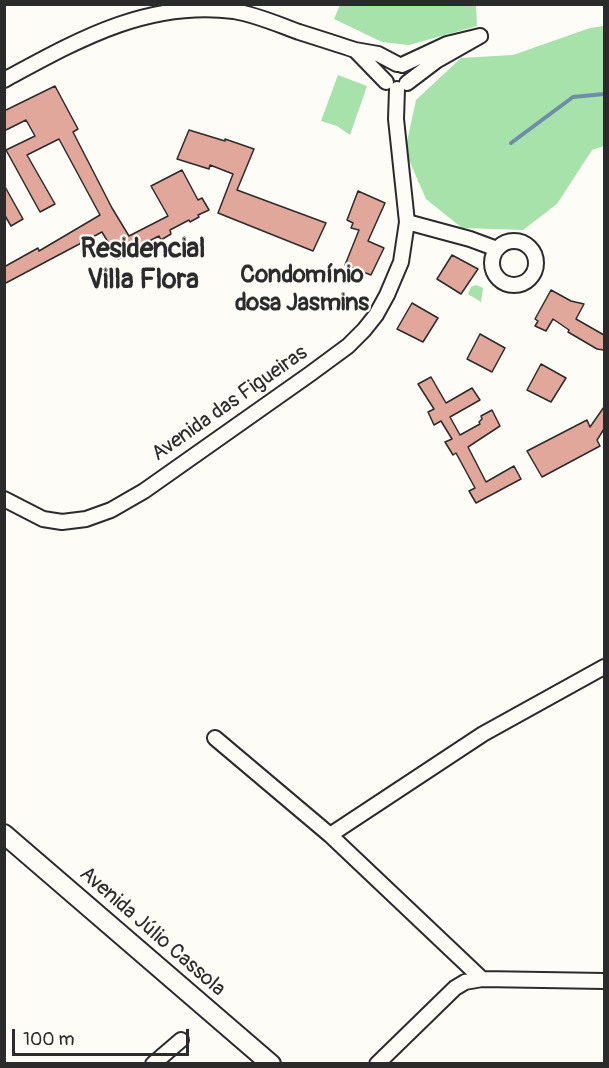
<!DOCTYPE html>
<meta charset="utf-8">
<style>
body{margin:0}
#map{position:relative;width:609px;height:1068px;overflow:hidden;background:#fdfcf7;font-family:Pangolin,sans-serif}
canvas{display:block}
.frame{position:absolute;inset:0;border:6px solid #2b2b2b;pointer-events:none}
.scale{position:absolute;left:12px;top:1029px;width:177px;height:27px;box-sizing:border-box;border:3px solid #2b2b2b;border-top:0;padding-left:8px;font-size:18px;line-height:21px;white-space:nowrap;color:#2b2b2b;-webkit-text-stroke:4px #fdfcf7;paint-order:stroke}
</style>
<div id="map">
<canvas width="609" height="1068"></canvas>
<div class="frame"></div>
<div class="scale">100 m</div>
</div>
<script>
const ctx = document.querySelector('canvas').getContext('2d');
ctx.lineJoin = 'round';
function fill(path, color) { ctx.fillStyle = color; ctx.fill(path, 'evenodd'); }
function stroke(path, color, width, dash) { ctx.strokeStyle = color; ctx.lineWidth = width; ctx.lineCap = dash ? 'butt' : 'round'; ctx.setLineDash(dash || []); ctx.stroke(path); }
function drawText(font, color, halo, rows, align = 'center') {
  ctx.font = font + ' Pangolin,sans-serif'; ctx.lineWidth = 4.5; ctx.setLineDash([]); ctx.textBaseline = 'middle'; ctx.strokeStyle = halo; ctx.fillStyle = color; for (const [text, x, y, turn = 0] of rows) {
    ctx.save(); ctx.translate(x, y); ctx.rotate((+turn || 0) * Math.PI / 180); ctx.textAlign = isNaN(turn) ? turn : align; if (halo) ctx.strokeText(text, 0, 0); ctx.fillText(text, 0, 0); ctx.restore();
  }
}
const green = new Path2D(`
 M340 5H476L477 26 409 45 382 42 334 19Z
 M604 26V146L592 150 557 204 523 230 462 228 426 199 405 151 416 100 461 58 513 55 590 28Z
 M338 75 367 86 350 135 337 126 321 121Z
 M476 285 483 288 481 302 468 294 471 287Z`);
const stream = new Path2D(`
 M511 143 573 97 604 94`);
const building = new Path2D(`
 M55 86 78 129 73 132 112 208 129 236 168 216 151 186 182 170 198 200 202 198 209 210 198 215 199 217 190 222 189 220 170 230 171 234 161 240 159 236 138 247V250L118 259 102 232 4 284V267L38 248 39 251 100 215 59 139 27 155 55 204 40 212 6 150 35 136 26 120 4 131V111Z
 M189 130 225 141V139L254 149 237 190 326 223 313 251 218 213 233 174 210 165 209 169 177 159Z
 M4 185 23 219 11 226 4 214Z
 M358 191 385 203 368 241 384 248 371 275 345 265 359 230 351 228 353 223 347 220Z
 M452 255 478 269 461 294 437 279Z
 M551 290 571 301 584 304 576 319 604 335V350L597 349 568 332 569 330 553 319 546 331 535 326 538 321 535 319Z
 M412 303 438 318 423 342 397 329Z
 M480 334 505 348 492 372 467 359Z
 M541 364 566 378 551 402 527 390Z
 M431 377 446 403 472 388 480 400 450 417 460 435 480 424 479 422 482 419 481 416 492 410 500 426 468 447 486 482 514 466 521 479 476 503 469 491 475 488 456 453 453 455 445 442 452 439 441 421 434 425 428 412 434 409 418 384Z
 M604 407V429L597 440 600 446 542 477 527 451 587 420 590 427Z`);
const street = new Path2D(`
 M402 65 447 44 480 36 436 61 407 83
 M4 80C78 40 147 0 234 11 257 15 277 24 299 32 318 38 337 44 355 50
 M386 82 355 50 378 54 397 64
 M407 222 470 239 497 249
 M492 263a22 22 0 1 1 44 0a22 22 0 1 1-44 0Z
 M4 499 43 519 62 522 86 519 111 510 144 491 310 374 348 346 364 330 376 315 387 295 401 262 407 222 396 119 397 89
 M215 738 330 835 482 979
 M330 835 483 734 604 667
 M153 1064 181 1040
 M377 1064 455 988 465 982 482 979 604 981`);
const secondary = new Path2D(`
 M4 834 271 1064`);
const streetNames = [
 ["Avenida das Figueiras",230,404,-35],
 ["Avenida Júlio Cassola",152,932,41]
];
const quarterNames = [
 ["Condomínio",302,276],
 ["dosa Jasmins",302,304]
];
const districtNames = [
 ["Residencial",143,250],
 ["Villa Flora",143,281]
];
fill(green, '#a6e2a9');
stroke(stream, '#6e8ea7', 4);
fill(building, '#e0a79a');
stroke(building, '#2b2b2b', 1.5);
stroke(street, '#2b2b2b', 18);
stroke(secondary, '#2b2b2b', 22);
stroke(street, '#fdfcf7', 14);
stroke(secondary, '#fdfcf7', 18);
drawText('21px', '#2b2b2b', '#fdfcf7', streetNames);
drawText('bold 24px', '#2b2b2b', '#fdfcf7', quarterNames);
drawText('bold 27px', '#2b2b2b', '#fdfcf7', districtNames);
</script>
